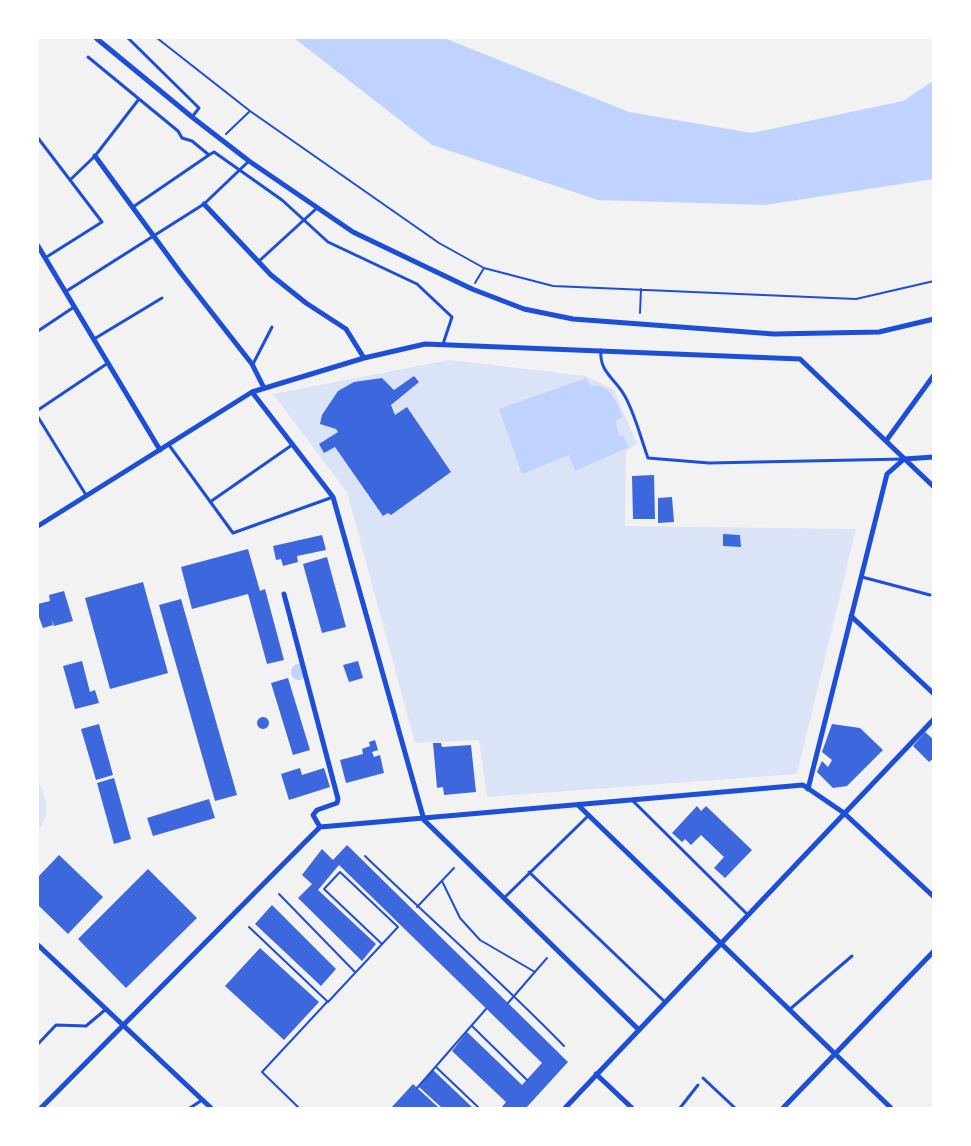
<!DOCTYPE html>
<style>
body{margin:0}
#map{position:relative;width:971px;height:1146px;overflow:hidden;background:#f2f2f2;font-family:"Crimson Pro",serif}
canvas{display:block}
.frame{position:absolute;inset:0;border:39px solid #fff;pointer-events:none}
</style>
<div id="map">
<canvas width="971" height="1146"></canvas>
<div class="frame"></div>
</div>
<script>
const ctx = document.querySelector('canvas').getContext('2d');
ctx.lineJoin = 'round';
function fill(path, color) { ctx.fillStyle = color; ctx.fill(path, 'evenodd'); }
function stroke(path, color, width, dash) { ctx.strokeStyle = color; ctx.lineWidth = width; ctx.lineCap = dash ? 'butt' : 'round'; ctx.setLineDash(dash || []); ctx.stroke(path); }
const green = new Path2D(`
 M449 360 586 376 614 390 637 444 626 451 625 526 856 529 797 774 487 797 479 740 415 743 347 492 273 394Z
 M38 779C46 802 52 810 38 831Z`);
const water = new Path2D(`
 M294 38H444L629 112 752 133 903 101 933 81V179L765 205 598 200 432 145Z
 M586 378 591 386C611 383 616 402 623 417L615 421 620 437 623 435 629 447 575 471 569 455 522 474 499 409Z
 M291 672a8 8 0 1 1 16 0a8 8 0 1 1-16 0Z`);
const building = new Path2D(`
 M414 376 419 382 391 405 395 415 407 407 451 472 391 515 388 513 383 516 335 447 324 453 319 444 338 432 336 429 320 424 322 415 338 391 354 382 382 378 394 390Z
 M654 475 655 519H633L632 476Z
 M672 497 674 522 658 523V498Z
 M723 534 740 535 741 547 723 546Z
 M322 535 326 550 297 556 298 562 283 566 281 559 276 560 273 546Z
 M248 549 260 591 265 589 284 660 267 664 248 594 192 609 181 567Z
 M327 557 346 627 322 633 303 564Z
 M143 582 168 673 110 689 85 598Z
 M64 591 73 621 54 626 52 619 53 625 43 628 39 617H38V604L50 601 49 595Z
 M181 599 237 795 215 801 159 605Z
 M82 661 90 692 95 690 99 703 75 709 63 666Z
 M358 661 363 678 349 682 343 665Z
 M288 678 310 750 293 755 271 683Z
 M257 723a6 6 0 1 1 12 0a6 6 0 1 1-12 0Z
 M99 724 113 775 96 780 81 729Z
 M832 724 860 728 883 750 847 786 833 788 817 772 822 761 828 767 832 760 822 752Z
 M925 732 934 740V758L929 762 913 746Z
 M375 740 378 750 372 752 374 757 380 755 384 773 346 783 340 760 363 754 362 749 370 746 369 742Z
 M433 743H441L442 747 471 745 476 792 444 795 443 787 437 788Z
 M300 768 302 775 324 768 330 787 289 800 281 774Z
 M114 778 131 839 114 844 97 783Z
 M209 799 215 818 153 836 147 818Z
 M697 806 701 811 706 806 752 850 725 878 714 868 724 857 701 835 691 845 685 839 682 842 672 833Z
 M347 845 568 1062 526 1108H501L506 1102 452 1051 467 1032 522 1085 542 1063 339 865 318 890 376 944 362 961 298 898 312 884 302 875 322 849 333 860Z
 M59 855 103 897 68 934 38 905V877Z
 M148 869 197 918 126 988 78 939Z
 M272 905 336 969 321 986 255 924Z
 M260 948 319 1002 284 1040 225 986Z
 M433 1070 473 1108H442L419 1087Z
 M413 1084 439 1108H391Z`);
const path = new Path2D(`
 M157 38 250 111 439 243 484 268 553 286 856 299 934 281
 M226 134 250 111
 M475 283 484 268
 M640 313 641 289
 M365 856C431 920 500 980 564 1046
 M442 881 460 918 480 940 535 972
 M279 894 355 972
 M417 907 454 868
 M249 927 328 1002 398 927 340 872 324 889 382 944
 M508 1003 547 958
 M472 1026 527 1080
 M436 1067 479 1108
 M417 1088 486 1009
 M299 1108 262 1072 327 1002`);
const service = new Path2D(`
 M128 38 199 108 192 117
 M88 57 178 131 182 138 192 141 209 155 214 152 282 200 328 242 417 284 452 317 443 344
 M38 138 70 180
 M133 207 209 155
 M45 258 102 222 70 180 95 156 139 99
 M258 262 317 208
 M65 292 204 204 249 161
 M38 331 74 307
 M94 339 162 298
 M601 350C599 371 613 377 623 393 634 410 641 439 648 458L709 463 904 459
 M253 364 272 327
 M38 410 108 363
 M38 417 86 495
 M169 445 233 533 333 497
 M210 502 292 445
 M862 577 930 595
 M633 801 748 915
 M529 872 665 1002
 M504 898 588 816
 M789 1010 852 956
 M38 1044 56 1025 86 1026 105 1010
 M703 1078 735 1108
 M190 1108 202 1100
 M680 1108 698 1085`);
const minor = new Path2D(`
 M96 38 192 117 249 161 353 232 472 289 524 309 573 319 774 334 879 332 934 319
 M95 156 180 272 252 364 264 388
 M204 204 271 275 306 303 346 329 364 358
 M38 246 160 450
 M252 392 333 497 424 820 639 1030
 M886 441 934 375
 M904 459 934 457
 M38 526 252 392 364 358 425 344 800 359 934 487
 M284 594 338 799 337 803 317 810 313 815 320 827
 M851 616 934 694
 M808 789 887 474 904 459
 M578 805 891 1108
 M38 945 211 1108
 M596 1074 632 1108
 M41 1108 320 827 803 785 844 813 934 897
 M565 1108 934 719
 M783 1108 934 951`);
fill(green, '#dbe4f7');
fill(water, '#bfd3fe');
fill(building, '#3d67dc');
stroke(path, '#1d4ed8', 2);
stroke(service, '#1d4ed8', 3);
stroke(minor, '#1d4ed8', 5);
</script>
